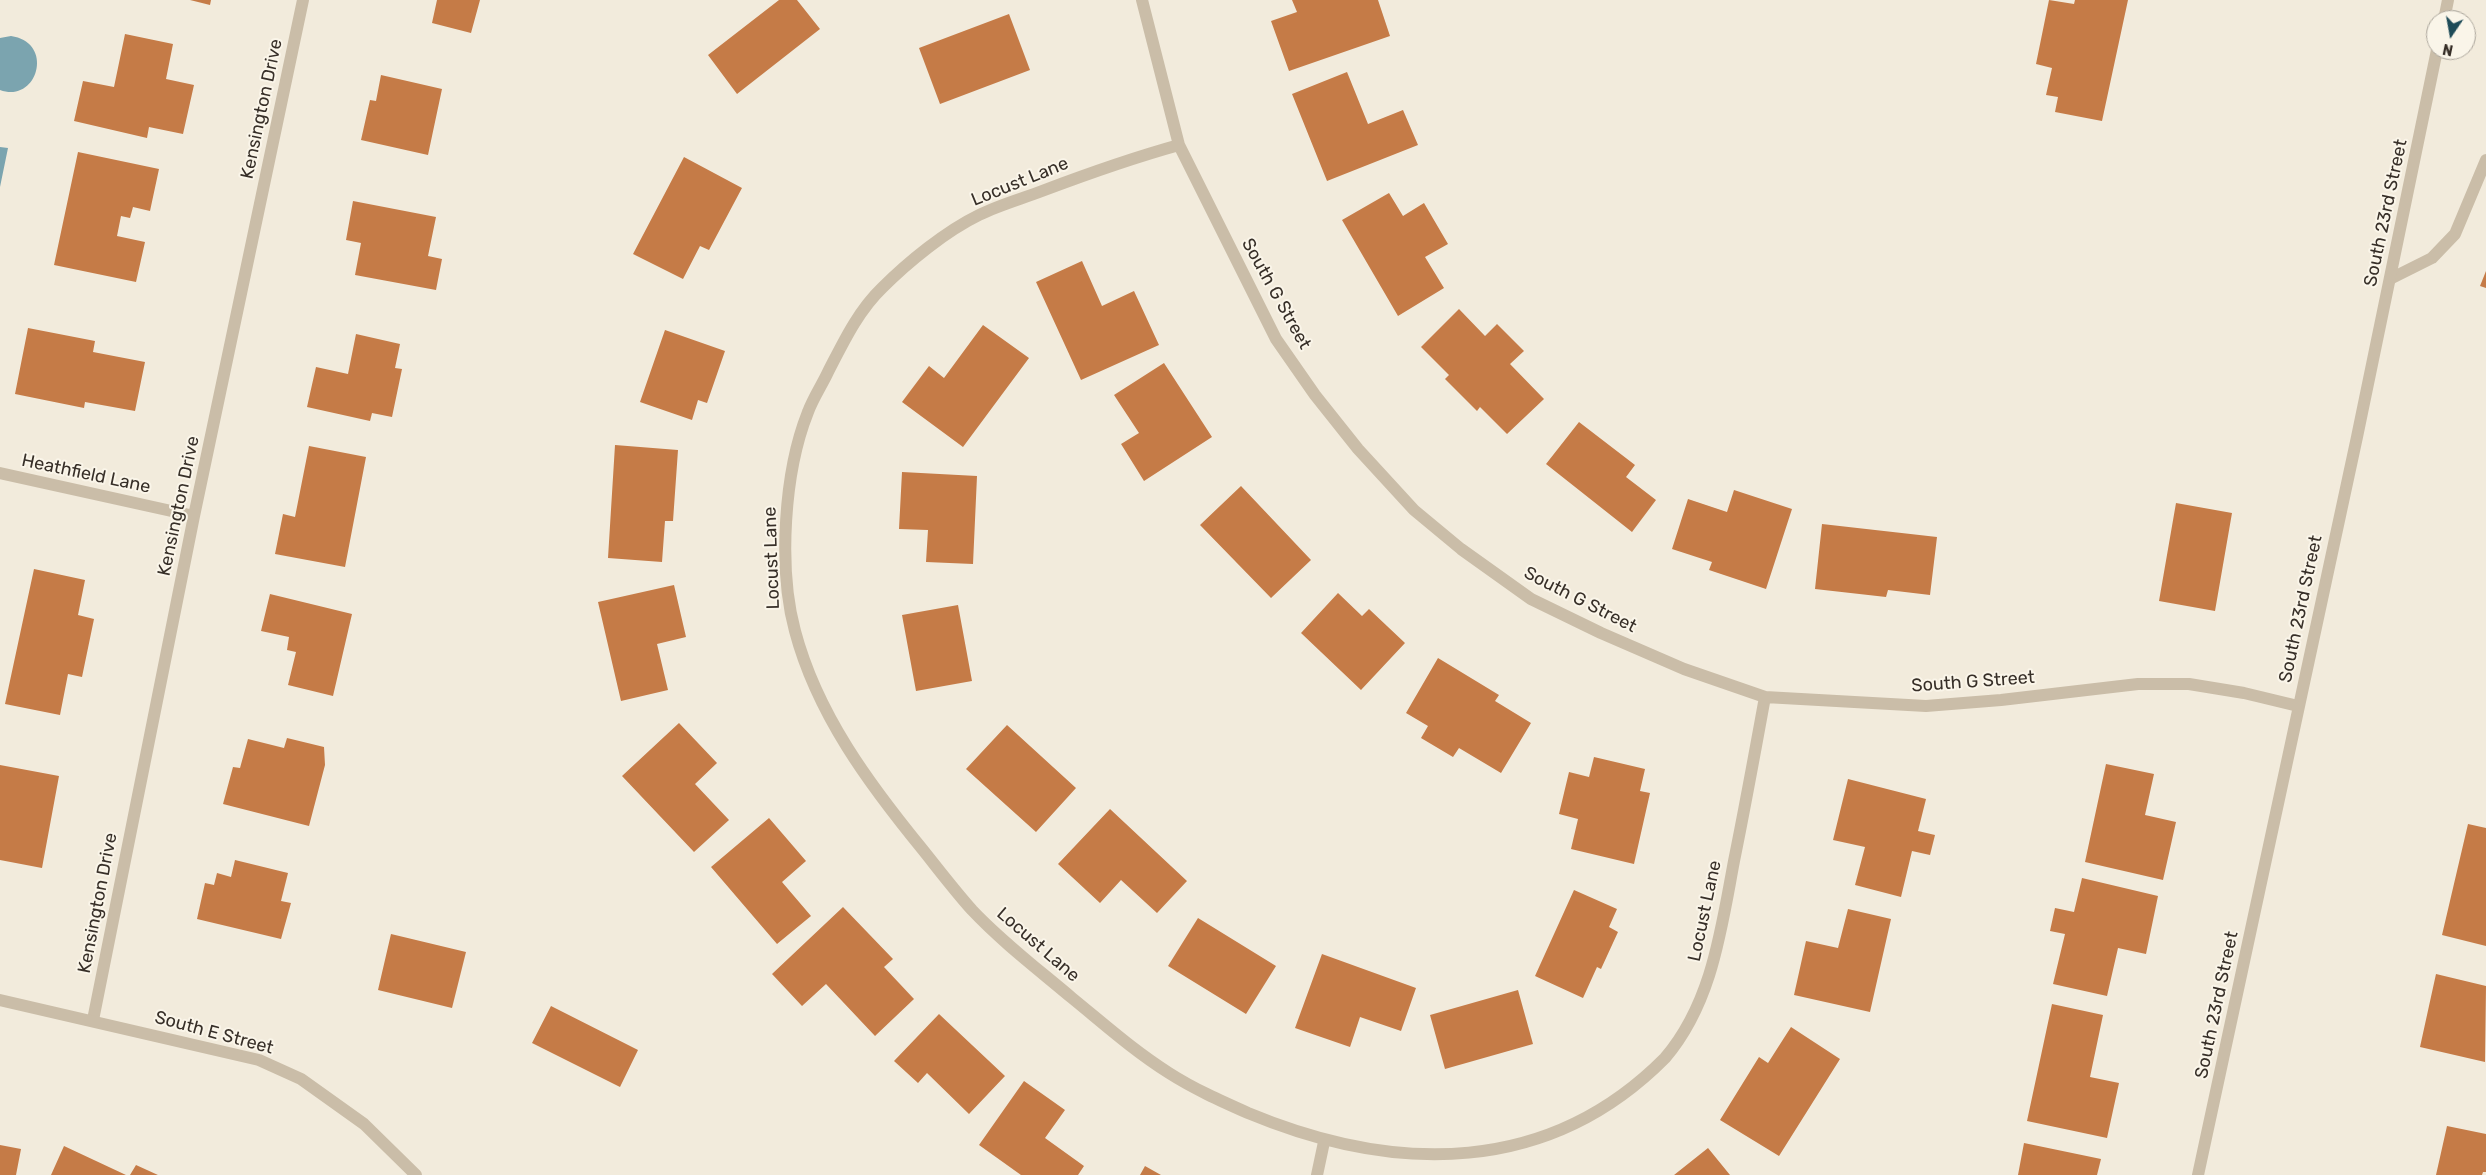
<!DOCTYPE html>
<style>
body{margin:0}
#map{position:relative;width:2486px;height:1175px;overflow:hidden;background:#f2ebdc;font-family:Rubik,sans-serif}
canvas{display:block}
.north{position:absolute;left:2426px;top:10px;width:50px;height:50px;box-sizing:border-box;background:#faf5e9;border:1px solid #aca69c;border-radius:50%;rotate:192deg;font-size:14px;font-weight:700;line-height:20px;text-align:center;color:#372f28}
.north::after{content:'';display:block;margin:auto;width:18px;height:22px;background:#1e4b58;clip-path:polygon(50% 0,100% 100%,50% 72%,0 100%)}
</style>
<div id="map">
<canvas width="2486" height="1175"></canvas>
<div class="north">N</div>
</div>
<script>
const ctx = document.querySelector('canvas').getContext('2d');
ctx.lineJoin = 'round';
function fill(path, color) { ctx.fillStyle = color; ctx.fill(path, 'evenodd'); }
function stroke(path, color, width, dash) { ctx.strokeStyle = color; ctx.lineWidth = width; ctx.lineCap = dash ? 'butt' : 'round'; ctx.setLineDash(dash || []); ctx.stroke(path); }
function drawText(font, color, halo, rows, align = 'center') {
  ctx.font = font + ' Rubik,sans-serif'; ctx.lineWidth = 4; ctx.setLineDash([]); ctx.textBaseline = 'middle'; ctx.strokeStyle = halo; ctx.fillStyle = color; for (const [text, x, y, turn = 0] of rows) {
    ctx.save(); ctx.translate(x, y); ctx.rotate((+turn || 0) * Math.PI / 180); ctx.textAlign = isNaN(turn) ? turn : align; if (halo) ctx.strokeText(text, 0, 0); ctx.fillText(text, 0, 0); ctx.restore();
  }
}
const water = new Path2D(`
 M11 36C55 42 38 104 0 90V38Z
 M0 147 8 148 0 187Z`);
const building = new Path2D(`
 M190 0H211L210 5Z
 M437 0H480L471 33 432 23Z
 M779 0H797L820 29 737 94 708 55Z
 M1292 0H1378L1390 36 1289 71 1271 21 1297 12Z
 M2049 0 2074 4 2075 0H2128L2102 121 2055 112 2058 97 2046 95 2052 68 2036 64Z
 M1009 14 1030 70 940 104 919 48Z
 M125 34 173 44 166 79 194 85 183 134 149 127 147 138 74 121 83 81 114 87Z
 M1347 72 1368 124 1403 110 1418 145 1327 181 1292 94Z
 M381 75 442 89 428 155 361 140 370 100 376 101Z
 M78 152 159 169 150 211 133 207 130 218 121 216 117 236 145 242 136 282 54 265Z
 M684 157 742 188 709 250 700 246 683 279 633 254Z
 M1389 193 1403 216 1424 203 1448 244 1425 257 1444 288 1398 316 1342 220Z
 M353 201 436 217 428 256 442 259 436 290 355 275 361 243 346 240Z
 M1082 261 1102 306 1134 291 1159 345 1081 380 1036 282Z
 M2486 271V288L2480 286Z
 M1459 309 1485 336 1497 324 1524 351 1510 364 1544 399 1507 434 1480 407 1477 411 1445 379 1449 375 1421 347Z
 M983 325 1029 358 963 447 902 402 929 366 944 378Z
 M28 328 95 341 93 352 145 362 135 411 85 402 84 408 15 394Z
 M665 330 725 351 707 403 698 400 692 420 640 402Z
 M356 334 400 344 395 368 402 369 392 417 372 413 370 421 307 407 316 367 348 374Z
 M1164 363 1212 437 1144 481 1121 444 1139 433 1114 395Z
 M1579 422 1635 465 1626 477 1656 500 1632 532 1546 464Z
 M615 445 678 450 673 521H665L662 562 608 558Z
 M309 446 366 457 345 567 275 554 283 514 295 517Z
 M902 472 977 476 973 564 926 562 928 530 899 529Z
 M1241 486 1311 560 1271 598 1200 525Z
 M1734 490 1792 509 1766 589 1709 570 1712 562 1672 549 1688 499 1727 512Z
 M2176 503 2232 513 2215 611 2159 601Z
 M1822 524 1937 537 1930 595 1888 590 1886 597 1815 589Z
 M34 569 85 580 78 615 94 619 82 677 68 674 60 715 5 704Z
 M674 585 686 637 657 644 668 690 621 701 598 602Z
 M1338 593 1362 616 1369 609 1405 643 1361 690 1301 633Z
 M270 594 352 614 333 696 288 685 296 652 287 650 289 637 261 631Z
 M958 605 972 681 916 691 902 615Z
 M1438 658 1499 695 1495 701 1531 723 1501 773 1459 748 1453 757 1421 738 1428 726 1406 713Z
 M679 723 717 763 695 784 729 820 694 852 622 776Z
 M1007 725 1076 788 1036 832 966 769Z
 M287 738 324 747 325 765 309 826 223 804 233 767 240 768 248 739 284 748Z
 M1594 757 1645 769 1640 791 1650 793 1634 864 1571 849 1578 819 1559 814 1569 772 1589 777Z
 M2106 764 2154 774 2145 815 2176 822 2163 880 2085 862Z
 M0 765 59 776 42 868 0 860Z
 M1848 779 1926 799 1918 831 1935 835 1930 855 1912 851 1901 897 1855 885 1865 847 1833 840Z
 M1110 809 1187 881 1157 913 1121 880 1100 903 1058 864Z
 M769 818 806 861 782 882 811 916 777 944 711 867Z
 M2468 824 2486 828V946L2442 935Z
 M235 860 288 873 281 901 291 903 281 939 197 919 205 883 214 885 217 873 231 877Z
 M2082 878 2158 896 2146 954 2118 948 2107 996 2053 984 2065 934 2050 931 2055 908 2074 912Z
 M1574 890 1617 909 1609 927 1618 932 1601 969 1597 967 1583 998 1535 976Z
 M843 907 893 959 884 967 914 999 875 1036 826 984 802 1006 772 974Z
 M1848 909 1891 919 1870 1012 1794 995 1806 941 1838 948Z
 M1198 918 1276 966 1246 1014 1168 966Z
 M391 934 466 952 452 1008 378 990Z
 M1322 954 1416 988 1401 1031 1360 1017 1350 1047 1295 1028Z
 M2436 974 2486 986 2485 1062 2420 1047Z
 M1518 990 1533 1044 1445 1069 1430 1015Z
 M2052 1004 2103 1015 2090 1077 2119 1083 2107 1138 2027 1121Z
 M551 1006 638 1050 620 1087 532 1043Z
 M939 1014 1005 1076 969 1114 927 1073 918 1083 894 1061Z
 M1791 1027 1840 1059 1779 1156 1720 1120 1759 1057 1768 1063Z
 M1024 1081 1065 1110 1045 1138 1084 1166 1078 1175H1021L979 1145Z
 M2447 1126 2486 1134V1172H2483L2482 1175H2436Z
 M2024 1143 2101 1159 2097 1175H2018Z
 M0 1145 21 1149 16 1175H0Z
 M64 1146 126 1175H51Z
 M1708 1148 1730 1175H1674Z
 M136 1165 158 1175H130Z
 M1145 1166 1161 1175H1140Z`);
const service = new Path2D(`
 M2390 279 2432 258 2455 234 2486 160`);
const minor = new Path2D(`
 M1142 0 1179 145 1276 339 1315 395 1358 449 1414 510 1461 549 1531 599 1601 633 1684 669 1765 697 1926 706 2001 700 2138 684H2189L2244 693 2298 706
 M2444 20 2448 0
 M1179 145C1132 158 1087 174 1042 191 1021 199 999 205 979 215 946 231 908 262 882 288 858 311 843 343 828 372 822 385 813 398 808 412 784 472 778 568 795 631 817 714 869 784 923 850 939 870 955 891 972 910 1002 942 1039 970 1072 998 1104 1024 1134 1051 1169 1073 1194 1089 1221 1101 1248 1113 1397 1175 1549 1175 1665 1058 1712 1003 1721 930 1734 861 1745 807 1755 752 1765 697
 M0 473 194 516
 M93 1020 194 516 303 0
 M1317 1175 1324 1142
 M2198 1175 2357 437 2437 50`);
const tertiary = new Path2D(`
 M0 1000 259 1060 301 1079 364 1124 416 1175`);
const streetNames = [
 ["Kensington Drive",262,109,-78],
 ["Locust Lane",1020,182,-22],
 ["South 23rd Street",2386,213,-78],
 ["South G Street",1276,294,61],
 ["Heathfield Lane",86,474,12],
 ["Kensington Drive",179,506,-78],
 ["Locust Lane",772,558,-92],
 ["South G Street",1580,600,27],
 ["South 23rd Street",2301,609,-78],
 ["South G Street",1973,682,-4],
 ["Kensington Drive",98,903,-79],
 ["Locust Lane",1705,911,-78],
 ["Locust Lane",1038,945,41],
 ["South 23rd Street",2217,1005,-78],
 ["South E Street",214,1033,15]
];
fill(water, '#7ba4af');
fill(building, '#c57b47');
stroke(service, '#cabda8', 12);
stroke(minor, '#cabda8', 12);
stroke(tertiary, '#cabda8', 12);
drawText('18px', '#372f28', '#faf5e9', streetNames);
</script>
